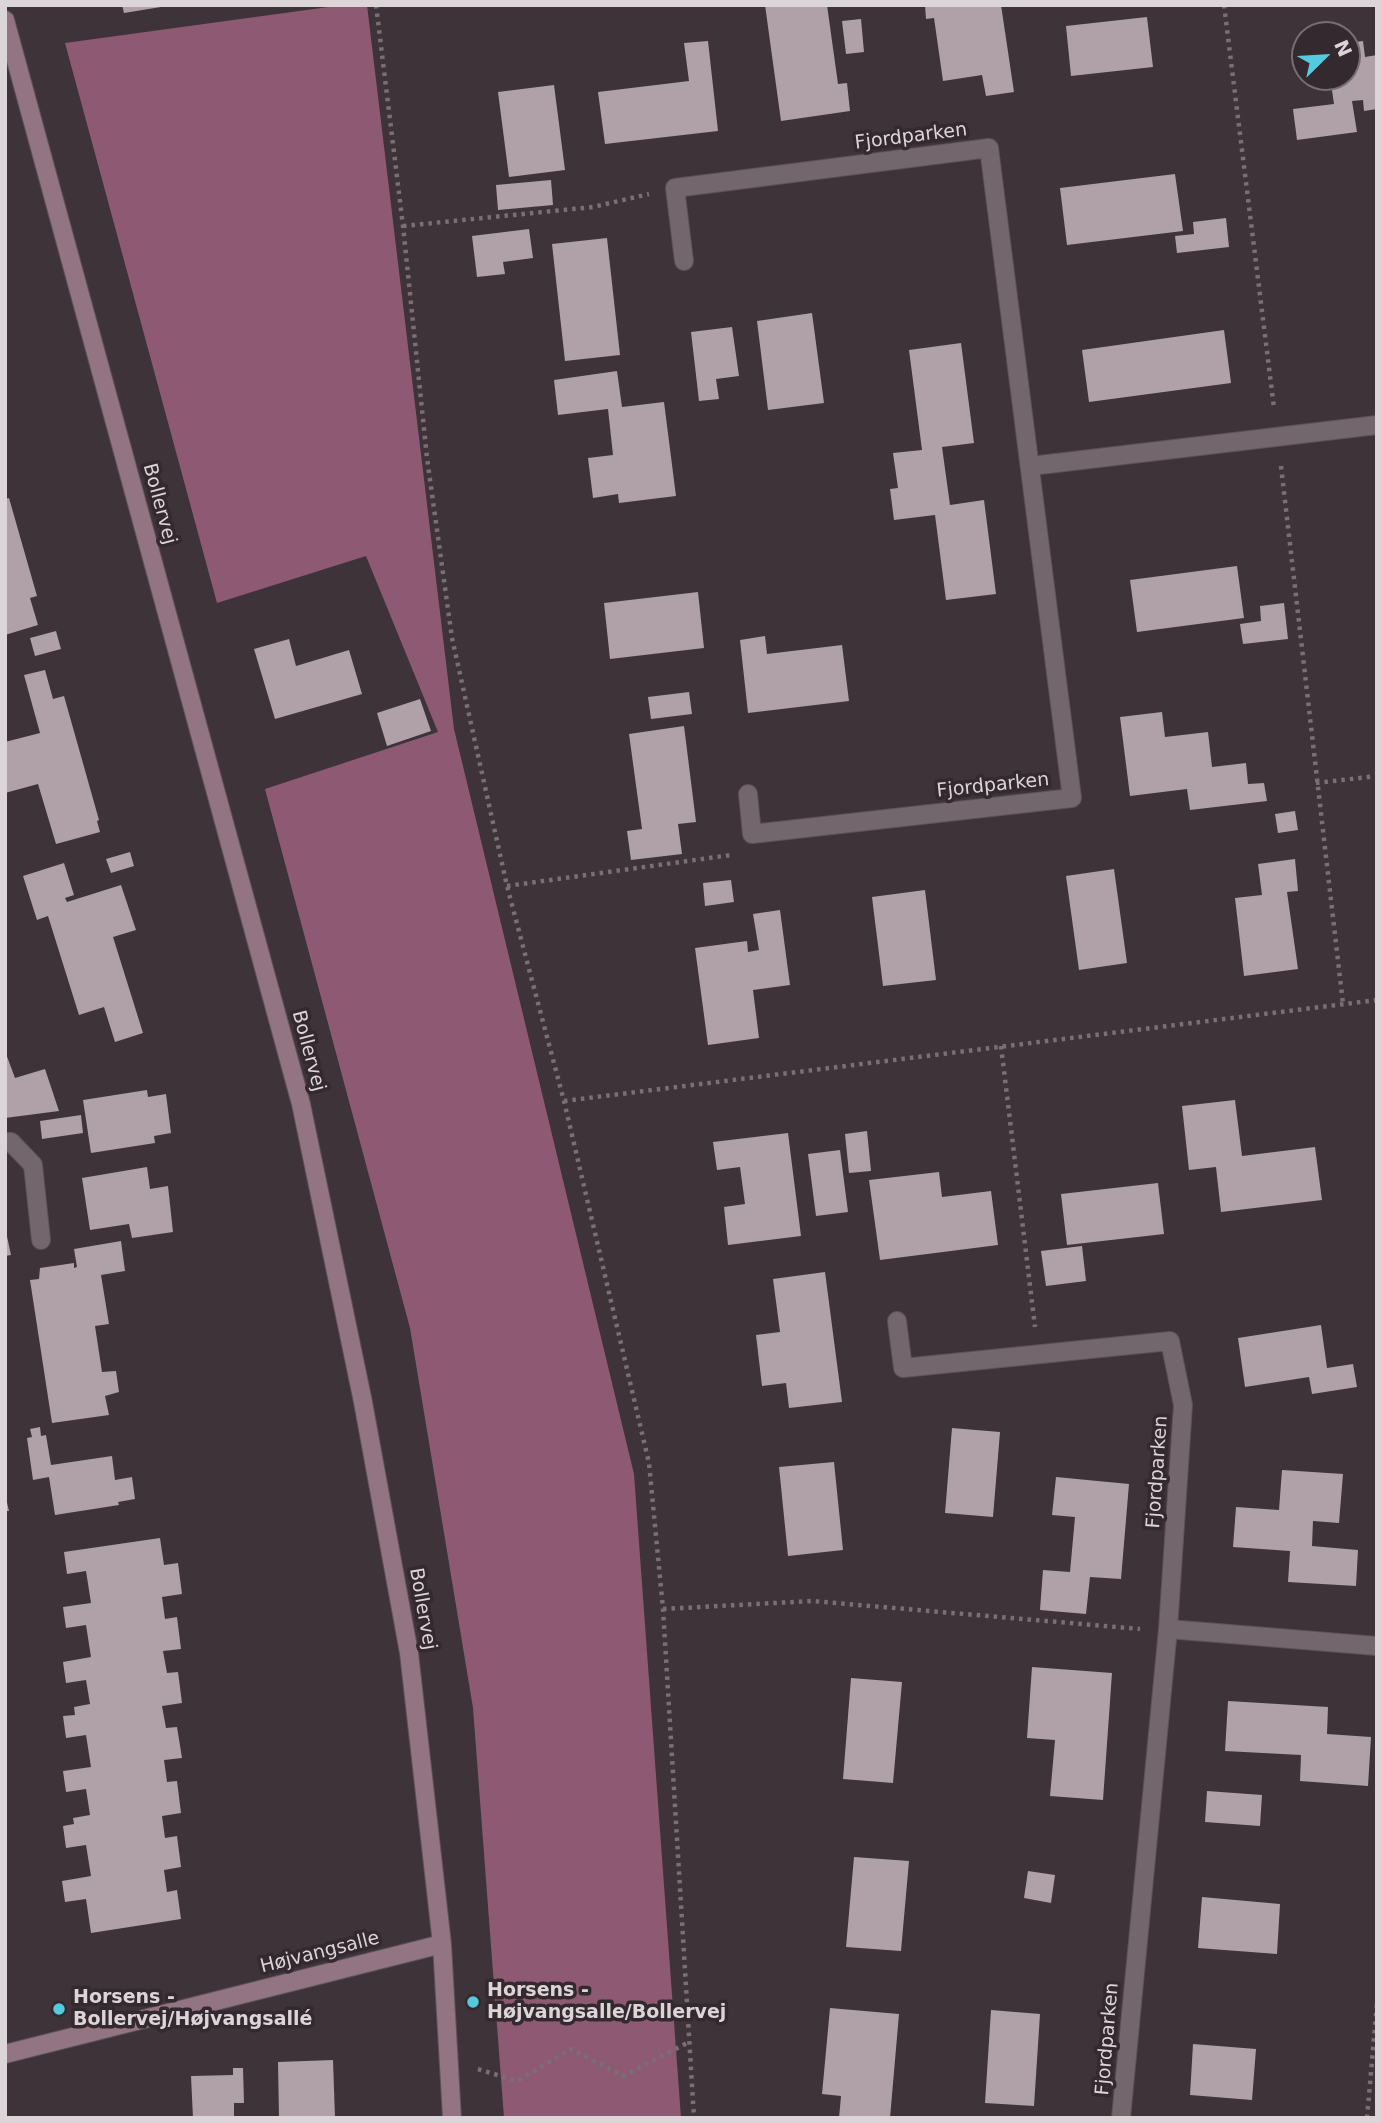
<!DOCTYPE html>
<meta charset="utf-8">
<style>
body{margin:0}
#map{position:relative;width:1382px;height:2123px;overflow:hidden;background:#3e3338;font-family:"DejaVu Sans",sans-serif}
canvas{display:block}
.frame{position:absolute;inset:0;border:7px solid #dcd5d8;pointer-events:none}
.north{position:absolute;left:1291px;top:21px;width:70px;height:70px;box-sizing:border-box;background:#34292e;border:2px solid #776e72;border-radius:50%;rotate:66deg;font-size:19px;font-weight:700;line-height:28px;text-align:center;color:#dcd5d8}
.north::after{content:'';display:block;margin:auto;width:24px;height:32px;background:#55cadf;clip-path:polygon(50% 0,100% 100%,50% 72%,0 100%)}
</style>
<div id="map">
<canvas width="1382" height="2123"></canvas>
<div class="frame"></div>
<div class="north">N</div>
</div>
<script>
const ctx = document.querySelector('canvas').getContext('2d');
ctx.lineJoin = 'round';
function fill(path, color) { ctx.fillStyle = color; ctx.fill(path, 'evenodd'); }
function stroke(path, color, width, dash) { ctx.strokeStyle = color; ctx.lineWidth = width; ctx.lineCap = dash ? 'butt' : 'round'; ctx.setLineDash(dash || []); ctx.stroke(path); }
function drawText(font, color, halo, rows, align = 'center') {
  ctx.font = font + ' "DejaVu Sans",sans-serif'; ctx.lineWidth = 7; ctx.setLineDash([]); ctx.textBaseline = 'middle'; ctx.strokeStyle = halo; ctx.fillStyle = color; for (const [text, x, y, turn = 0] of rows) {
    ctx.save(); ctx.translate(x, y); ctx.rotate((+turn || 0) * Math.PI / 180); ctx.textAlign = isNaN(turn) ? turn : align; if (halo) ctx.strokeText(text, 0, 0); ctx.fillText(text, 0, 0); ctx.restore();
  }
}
const forest = new Path2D(`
 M343 5H367L454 729 634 1474 681 2118H504L473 1708 410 1328 265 789 438 732 366 556 217 603 65 43Z`);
const building = new Path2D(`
 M122 5H161V7L124 13Z
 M765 5H827L838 84 847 83 850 111 781 121Z
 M925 5H1001L1014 92 986 96 982 75 943 81 934 18 926 19Z
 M1147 17 1153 67 1071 76 1066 26Z
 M861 19 864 52 846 54 842 21Z
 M708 41 718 131 605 144 598 92 689 81 684 43Z
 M1363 41 1365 57 1377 55V109L1364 111 1363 100 1352 101 1357 132 1297 140 1293 109 1334 104 1330 77H1347V43Z
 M554 85 565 170 509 177 498 92Z
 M1175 174 1183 231 1067 245 1060 188Z
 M551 180 553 205 498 210 496 185Z
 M1226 218 1229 247 1177 253 1175 236 1194 234 1193 222Z
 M529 229 533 258 503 262 505 274 477 277 472 236Z
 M607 238 620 355 565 361 552 244Z
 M812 313 824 403 768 410 757 321Z
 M732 327 739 376 716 379 719 399 699 401 691 332Z
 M1224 330 1231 383 1089 402 1082 350Z
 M961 343 974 443 942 447 950 505 984 500 996 594 946 600 935 515 894 520 890 489 898 488 893 453 922 450 909 350Z
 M617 371 622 407 664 402 676 496 619 503 618 494 593 498 588 458 613 455 608 409 558 415 554 380Z
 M9 498 37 596 30 598 38 625 5 635V499Z
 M1237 566 1244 618 1137 632 1130 580Z
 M698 592 704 648 610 659 604 603Z
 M1284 603 1288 639 1243 644 1240 624 1261 621 1260 606Z
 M56 631 61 649 35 656 30 638Z
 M765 636 767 654 842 645 849 701 748 713 740 640Z
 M289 639 296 666 349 650 362 694 275 719 254 649Z
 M45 670 53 699 64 696 99 820 97 821 100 832 56 844 38 784 5 793V742L40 733 24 675Z
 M689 692 692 714 651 719 648 697Z
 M420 699 431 731 387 746 377 713Z
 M1162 712 1165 737 1208 732 1212 767 1246 763 1248 784 1264 783 1267 801 1190 810 1187 789 1130 796 1120 717Z
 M684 726 696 822 678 824 682 854 631 860 627 831 642 829 629 734Z
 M1295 811 1298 830 1278 833 1275 814Z
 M130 852 134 866 111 873 106 859Z
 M1295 859 1298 891 1287 892 1298 969 1244 976 1235 898 1262 895 1258 864Z
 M64 863 74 895 65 898 67 902 121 885 136 930 113 937 143 1033 115 1042 104 1007 79 1015 48 916 37 920 23 876Z
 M1114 869 1127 963 1079 970 1066 876Z
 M731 880 734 902 705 906 703 883Z
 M925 890 936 980 883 986 872 897Z
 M780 910 790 985 753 990 759 1038 708 1045 695 948 747 941 748 952 759 950 753 914Z
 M5 1051 15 1078 45 1069 59 1111 5 1118Z
 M147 1090 148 1097 166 1094 171 1133 154 1136 155 1143 91 1153 83 1100Z
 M1235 1100 1242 1156 1315 1147 1322 1200 1221 1212 1216 1167 1189 1170 1182 1106Z
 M81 1115 83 1133 42 1139 40 1121Z
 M867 1131 871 1171 849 1173 845 1134Z
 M788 1133 801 1236 728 1245 724 1207 745 1204 740 1167 717 1170 713 1142Z
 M840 1150 848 1212 816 1216 808 1154Z
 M147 1167 150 1189 168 1186 173 1232 132 1238 129 1224 90 1230 82 1178Z
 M939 1172 942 1197 991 1191 998 1245 880 1260 869 1180Z
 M1158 1183 1164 1234 1067 1245 1061 1194Z
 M5 1227 11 1255 5 1256Z
 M121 1241 125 1271 101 1275 109 1324 95 1326 102 1372 116 1371 119 1392 105 1396 109 1415 52 1423 30 1280 39 1279 40 1268 74 1263V1268L77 1267 74 1249Z
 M1082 1246 1086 1281 1046 1286 1041 1251Z
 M825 1272 842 1402 789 1408 786 1383 762 1386 756 1335 780 1332 773 1279Z
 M1321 1325 1327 1368 1353 1364 1357 1387 1312 1394 1309 1377 1245 1387 1238 1338Z
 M40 1427 41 1436 46 1435 51 1465 112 1456 115 1480 132 1477 135 1499 118 1502 119 1505 55 1515 49 1477 33 1480 27 1438 32 1437 30 1429Z
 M952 1428 1000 1432 993 1517 945 1513Z
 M834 1462 843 1550 788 1556 779 1467Z
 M1282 1470 1343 1474 1339 1523 1313 1521 1312 1546 1358 1550 1356 1586 1288 1582 1290 1551 1233 1547 1236 1507 1279 1510Z
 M1056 1477 1129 1484 1121 1579 1090 1577 1086 1614 1040 1610 1043 1570 1070 1572 1075 1517 1052 1515Z
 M5 1494 9 1511H5Z
 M160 1538 164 1565 178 1563 182 1594 162 1597 165 1619 177 1617 181 1649 163 1651 167 1673 178 1672 182 1703 162 1706 166 1728 177 1727 182 1758 164 1760 167 1782 177 1781 181 1813 162 1816 165 1838 177 1836 181 1867 164 1870 167 1892 177 1890 181 1919 91 1933 86 1899 65 1902 62 1881 91 1876 86 1845 66 1848 63 1826 74 1824 73 1818 90 1815 86 1789 66 1792 63 1771 91 1767 86 1735 66 1738 63 1716 75 1715 74 1707 90 1704 86 1680 66 1683 63 1662 91 1657 86 1625 66 1628 63 1607 91 1603 86 1571 67 1574 64 1552Z
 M1032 1667 1112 1673 1103 1800 1050 1796 1055 1740 1027 1738Z
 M851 1678 902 1682 893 1783 843 1779Z
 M1228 1701 1328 1707 1327 1734 1371 1737 1368 1786 1300 1781 1301 1755 1225 1751Z
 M1207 1791 1262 1795 1260 1826 1205 1822Z
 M854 1857 909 1861 901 1951 846 1947Z
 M1028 1871 1055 1875 1051 1903 1024 1898Z
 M1202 1897 1280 1904 1277 1954 1198 1948Z
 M830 2008 899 2014 890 2118H839L841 2096 822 2094Z
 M991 2010 1040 2014 1034 2106 985 2103Z
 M1193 2044 1256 2049 1252 2100 1190 2095Z
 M333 2060 335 2118H279L278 2062Z
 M233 2068H243L244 2103H234V2118H193L191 2076 233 2075Z`);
const path = new Path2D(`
 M376 5 403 226 427 458 452 638 507 886 564 1101 649 1463 663 1609 694 2118
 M1224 5 1274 408
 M403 226 593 207 649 194
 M1281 466 1343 1004
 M1316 783 1377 776
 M507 886 731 855
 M1001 1046 1035 1327
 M564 1101 1377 1000
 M663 1609 812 1601 1140 1629
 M478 2069 517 2081 571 2049 623 2076 689 2042
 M1367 2118 1377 2004`);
const street = new Path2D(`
 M684 261 675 188 989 148 1072 798 752 834 748 794
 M1031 466 1377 425
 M5 1142H11L33 1165 41 1240
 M897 1321 903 1368 1170 1341 1183 1405 1168 1629 1377 1646
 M1121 2118 1168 1629`);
const secondary = new Path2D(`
 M5 20 301 1104 363 1402 409 1653 442 1944 452 2118
 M5 2054 442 1944`);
const markers = [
 [473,2002,7,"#55cadf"],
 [59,2009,7,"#55cadf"]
];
const streetNames = [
 ["Fjordparken",911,137,-7],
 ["Bollervej",159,504,75],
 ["Fjordparken",993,786,-6],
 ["Bollervej",308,1051,75],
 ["Fjordparken",1158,1472,-86],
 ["Bollervej",422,1609,80],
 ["Højvangsalle",320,1953,-14],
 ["Fjordparken",1108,2039,-85]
];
const poiNames = [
 ["Horsens -",487,1991],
 ["Højvangsalle/Bollervej",487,2013],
 ["Horsens -",73,1998],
 ["Bollervej/Højvangsallé",73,2020]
];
fill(forest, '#8e5973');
fill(building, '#afa1a7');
stroke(street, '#5c5256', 20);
stroke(secondary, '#5c5256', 20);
stroke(path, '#797074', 4.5, [3.5, 5]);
stroke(street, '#73666c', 18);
stroke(secondary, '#927482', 18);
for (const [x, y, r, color] of markers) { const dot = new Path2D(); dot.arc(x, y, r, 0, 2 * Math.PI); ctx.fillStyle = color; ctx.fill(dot); stroke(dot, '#34292e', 2.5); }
drawText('19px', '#dcd5d8', '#34292e', streetNames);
drawText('bold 19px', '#dcd5d8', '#34292e', poiNames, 'left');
</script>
